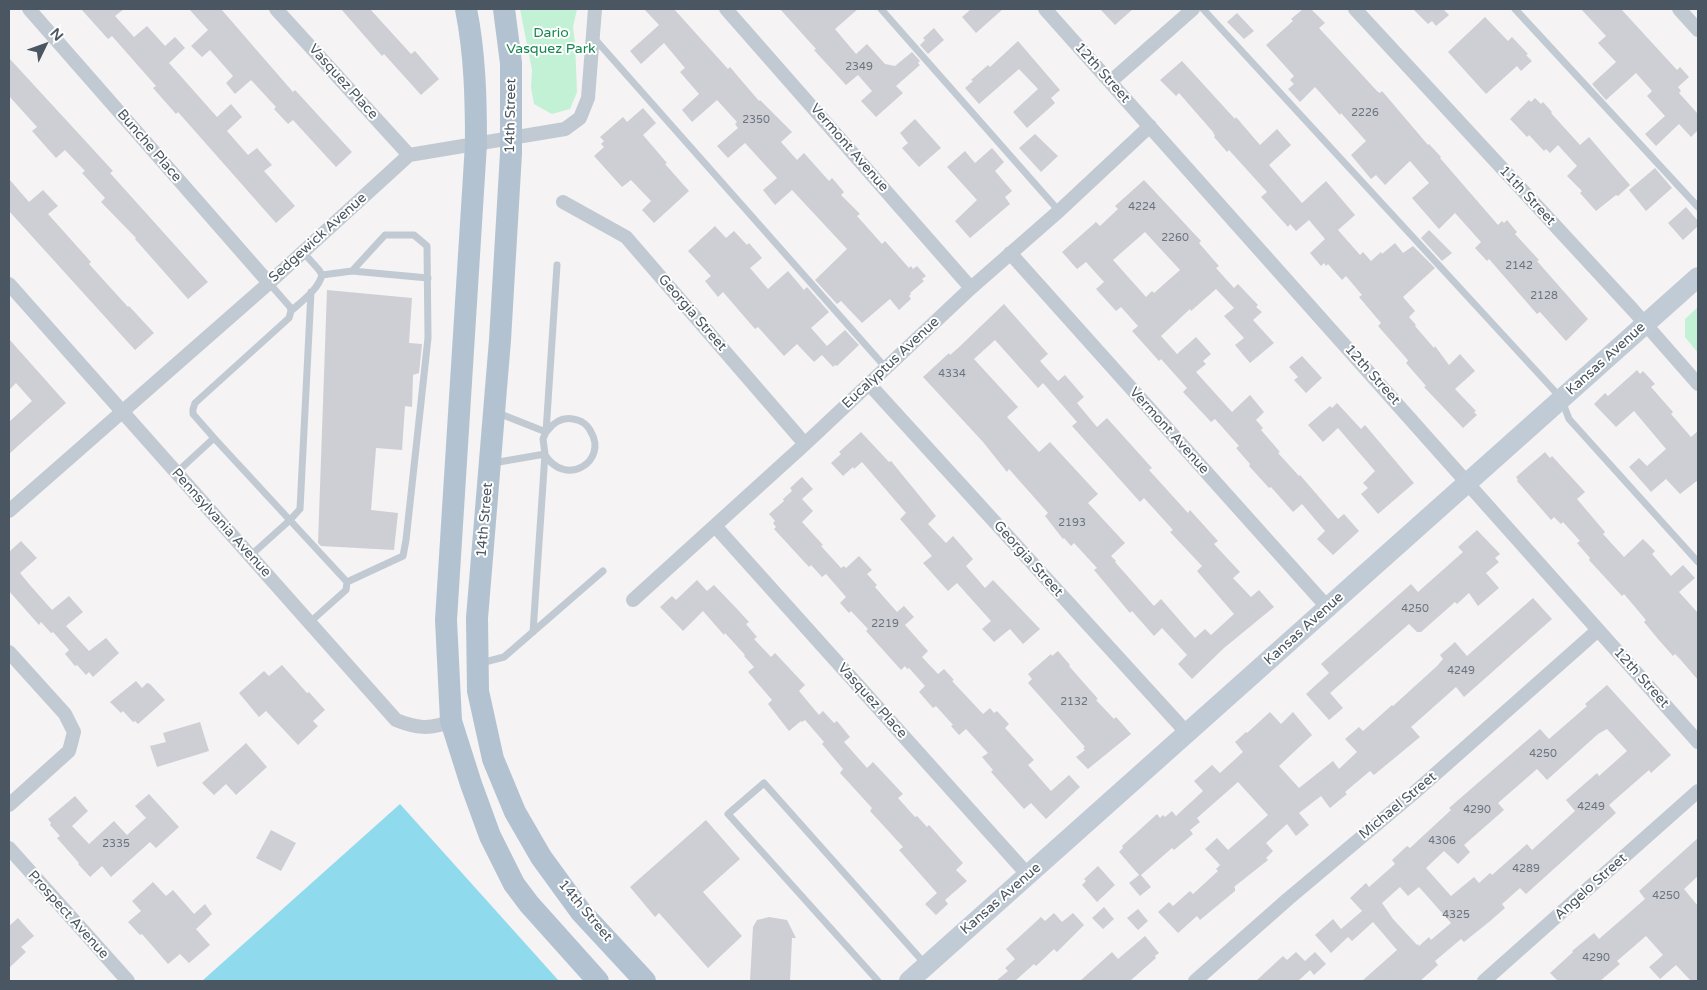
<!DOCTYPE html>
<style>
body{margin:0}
#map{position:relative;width:1707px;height:990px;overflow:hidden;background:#f5f3f3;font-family:"Varela Round",sans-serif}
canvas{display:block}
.frame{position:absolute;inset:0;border:10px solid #4a5661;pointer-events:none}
.north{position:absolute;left:20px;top:20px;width:50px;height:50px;-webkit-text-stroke:4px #fff;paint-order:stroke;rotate:48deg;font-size:14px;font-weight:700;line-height:20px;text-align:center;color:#4a5661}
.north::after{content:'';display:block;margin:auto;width:18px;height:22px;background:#4a5661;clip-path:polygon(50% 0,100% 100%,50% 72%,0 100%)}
</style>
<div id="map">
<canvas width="1707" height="990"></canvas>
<div class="frame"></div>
<div class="north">N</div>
</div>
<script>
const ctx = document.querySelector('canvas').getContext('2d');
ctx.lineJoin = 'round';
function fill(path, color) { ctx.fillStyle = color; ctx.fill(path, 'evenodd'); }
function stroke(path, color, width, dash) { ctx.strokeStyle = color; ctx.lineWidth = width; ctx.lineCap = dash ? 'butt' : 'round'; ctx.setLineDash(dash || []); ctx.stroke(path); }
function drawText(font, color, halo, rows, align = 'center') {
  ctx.font = font + ' "Varela Round",sans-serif'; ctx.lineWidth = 4; ctx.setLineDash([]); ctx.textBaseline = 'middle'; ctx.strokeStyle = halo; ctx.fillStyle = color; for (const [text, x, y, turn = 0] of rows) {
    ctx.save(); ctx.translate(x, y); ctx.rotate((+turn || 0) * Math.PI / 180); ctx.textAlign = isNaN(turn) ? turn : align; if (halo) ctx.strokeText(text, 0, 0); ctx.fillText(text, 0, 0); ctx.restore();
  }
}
const green = new Path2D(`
 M520 9H577L573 27 575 43 577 92 570 109 552 114 534 104 531 88 532 70Z
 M1698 307V353L1685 337V319Z`);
const water = new Path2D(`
 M400 804 559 981H202Z`);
const building = new Path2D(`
 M81 9H124L115 16 134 37 147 26 165 46 175 37 185 48 169 63 217 117 231 104 242 117 227 131 248 155 257 148 272 165 264 171 295 206 276 223 178 112 176 114 153 88 156 86 112 36 108 39Z
 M189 9H221L293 92 295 90 352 152 336 167 293 120 288 124 274 109 276 107 251 80 235 94 226 83 233 76 210 50 202 57 191 46 208 30Z
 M341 9H370L411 54 415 51 439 79 421 95 384 54 382 56Z
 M644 9H674L728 69 730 67 759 101 760 100 792 132 781 142 797 160 804 153 829 181 832 178 844 192 841 195 860 214 857 216 882 244 885 241 909 268 911 266 913 269 917 266 926 276 922 279 924 281 910 293 911 294 909 296 911 299 899 310 890 299 862 323 841 301 837 304 815 280 847 249 792 190 775 205 763 190 777 178 745 143 728 158 717 146 738 128 735 124 737 122 717 100 692 122 682 110 699 94 680 72 685 68 664 43 641 64 630 51 659 25Z
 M780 9H858L835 29 856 54 867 44 885 64 895 66 912 52 920 61 918 63 920 65 896 86 903 93 876 117 861 101 872 91 858 75 846 85 814 50 816 49Z
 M971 9H1003L976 33 962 17Z
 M1100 9H1133L1115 25Z
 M1303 9H1311L1325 23 1319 28 1377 91 1380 93 1382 91 1428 145 1429 144 1441 157 1440 158 1498 225 1502 221 1504 223 1507 220 1517 232 1515 234 1539 260 1537 261 1588 319 1566 341 1540 312 1537 314 1489 259 1487 261 1475 248 1481 242 1455 213 1439 229 1412 198 1429 183 1410 161 1385 185 1376 175 1371 179 1351 155 1366 141 1341 113 1340 115 1315 87 1300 102 1288 89 1294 84 1290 80 1294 76 1266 45 1293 21 1291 19Z
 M1413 9H1445L1444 10 1449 15 1436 26 1432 21 1428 24Z
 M1581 9H1621L1677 70 1680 67 1689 77 1678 87 1681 91 1679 93 1698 114V130L1691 137 1679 124 1656 146 1645 134 1665 116 1647 96 1652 91 1636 73 1606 100 1592 84 1616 62 1598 43 1606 36Z
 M1237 13 1254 31 1244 39 1227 22Z
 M1485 17 1508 41 1512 37 1528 54 1526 55 1532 61 1521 71 1517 66 1486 94 1448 52Z
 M934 28 944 40 928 54 920 45 925 40 923 38Z
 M1018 41 1060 90 1051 98 1055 103 1027 128 1013 112 1038 89 1019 69 979 104 965 88 973 81 971 80 988 65 990 67Z
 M9 58 113 171 110 173 208 282 188 299 135 239 136 238 101 202 105 198 82 173 85 171 65 150 56 158 32 131 37 127 9 96Z
 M1182 61 1235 119 1236 117 1260 145 1277 129 1291 145 1269 165 1302 203 1326 181 1355 215 1338 230 1360 255 1363 252 1371 261 1381 252 1382 254 1395 243 1403 253 1413 246 1435 268 1403 297 1415 311 1409 317 1416 325 1415 326 1434 348 1435 346 1449 365 1460 354 1475 371 1455 389 1476 411 1474 412 1477 415 1463 428 1424 387 1426 386 1406 363 1408 361 1407 359 1378 326 1381 323 1359 297 1362 295 1346 276 1342 280 1328 264 1326 266 1324 263 1321 266 1310 253 1325 239 1309 220 1296 231 1290 224 1288 227 1261 197 1267 192 1229 150 1227 152 1214 137 1215 136 1213 132 1179 93 1176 96 1160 80Z
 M1535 98 1541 104 1543 102 1552 112 1551 113 1580 145 1589 137 1630 185 1618 196 1616 195 1596 211 1580 193 1582 191 1567 176 1577 166 1558 145 1550 153 1546 149 1544 151 1529 135 1527 137 1510 119 1529 100 1531 102Z
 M643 108 656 123 643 135 667 163 665 164 689 191 654 223 642 210 651 201 631 180 622 187 594 156 604 147 601 144 604 141 600 137 623 117 627 122Z
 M915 119 941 148 919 167 902 148 908 143 900 133Z
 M1035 134 1058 156 1041 172 1019 148Z
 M992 148 1004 162 995 171 1012 191 1005 197 1010 204 970 238 955 221 977 200 947 167 965 151 975 163Z
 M1655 168 1672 188 1646 211 1629 190Z
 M9 179 29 202 43 190 58 206 48 214 91 262 89 264 128 307 129 306 154 333 135 350 9 211Z
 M1144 180 1201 241 1199 243 1219 266 1216 268 1234 288 1238 284 1258 305 1256 307 1262 312 1253 320 1274 343 1250 363 1235 345 1244 338 1224 316 1234 308 1216 289 1191 311 1190 309 1161 336 1177 354 1196 337 1211 354 1203 361 1206 364 1196 372 1232 412 1250 395 1264 412 1256 420 1263 428 1261 430 1280 452 1278 453 1299 476 1300 475 1338 519 1344 514 1359 531 1333 555 1317 539 1325 531 1302 504 1293 512 1271 487 1269 488 1249 466 1250 464 1236 448 1239 446 1215 419 1211 422 1183 392 1187 388 1161 359 1159 361 1132 331 1138 326 1121 307 1116 311 1096 289 1104 282 1086 262 1077 269 1062 252 1096 222 1100 226 1118 209 1115 206ZM1145 232 1180 270 1154 293 1152 291 1146 297 1113 260Z
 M1686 207 1698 221V226L1683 240 1668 223Z
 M715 226 726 238 734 231 747 245 749 243 762 258 750 268 768 289 788 271 804 290 807 287 829 312 811 328 827 346 845 330 859 345 837 366 835 365 833 367 822 355 814 362 797 344 784 356 758 327 755 329 723 292 718 297 705 281 711 276 688 251Z
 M1429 230 1452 253 1442 261 1421 238Z
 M327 290 412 298 409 343 422 344 419 373 413 375 412 407 405 406 402 450 376 448 371 510 398 513 394 550 321 546 318 543Z
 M1004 304 1048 354 1040 361 1058 381 1065 375 1084 397 1077 403 1097 427 1107 418 1152 468 1149 470 1188 513 1190 510 1218 541 1214 544 1240 572 1233 578 1251 597 1259 590 1274 607 1224 648 1192 679 1178 664 1187 655 1162 628 1154 636 1132 611 1130 613 1094 570 1097 568 1074 543 1071 546 1064 538 1063 539 1045 516 1048 513 1009 469 1007 472 983 442 923 377 949 353 950 355 957 349ZM995 340 1038 388 1043 383 1077 422 1072 426 1140 502 1144 498 1173 530 1170 532 1202 566 1197 571 1234 614 1211 635 1205 629 1195 638 1161 599 1154 606 1115 562 1116 561 1111 556 1125 543 1088 503 1098 494 1050 442 1039 452 1007 417 1018 407 974 359Z
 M9 339 66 403 9 454V422L32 401 16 383 9 390Z
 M1302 356 1322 378 1306 393 1294 380 1298 377 1289 367Z
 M1637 370 1640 374 1643 371 1655 384 1651 387 1673 412 1671 414 1691 437 1698 431V480L1680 494 1666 479 1651 492 1629 467 1639 458 1647 466 1666 449 1634 411 1616 427 1594 404 1605 393 1608 396Z
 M1337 403 1361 429 1365 425 1414 483 1378 514 1361 494 1368 488 1363 483 1375 471 1338 428 1323 442 1308 425 1330 406 1332 408Z
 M861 432 889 462 891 461 936 516 928 524 946 543 953 536 973 559 966 566 985 588 993 580 1040 629 1023 644 1010 629 994 642 982 629 991 621 957 583 948 591 923 563 932 556 900 519 906 513 862 462 854 469 853 467 843 476 831 463 841 454 839 452Z
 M1545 452 1550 458 1552 456 1585 492 1577 499 1605 532 1603 534 1624 557 1643 539 1655 551 1652 554 1671 576 1683 565 1695 578 1679 592 1698 613V680L1680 659 1675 654 1673 656 1658 639 1644 622 1646 620 1624 594 1622 596 1589 560 1590 558 1577 543 1580 541 1563 522 1561 524 1554 517 1551 520 1517 481 1518 480 1516 477Z
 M802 477 813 489 802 499 813 511 802 522 823 545 821 546 841 568 844 566 846 568 859 556 872 570 867 574 877 585 875 587 897 612 904 606 914 617 905 625 928 651 922 657 938 674 944 669 954 680 952 681 983 714 990 708 994 713 997 711 1009 724 1005 728 1034 760 1028 765 1051 791 1069 775 1080 787 1046 819 1031 803 1024 809 991 772 993 770 982 757 988 753 966 729 959 735 951 726 953 725 936 706 933 708 919 692 925 686 909 668 907 669 905 666 901 670 866 631 868 629 851 611 849 613 840 603 846 597 826 574 822 577 811 565 809 567 774 529 776 527 773 523 775 521 769 514 784 501 783 499 792 491 790 488Z
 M1477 530 1500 554 1495 558 1499 562 1486 573 1499 588 1478 606 1469 593 1457 604 1455 602 1421 632H1417L1409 624 1330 693 1343 708 1329 720 1306 694 1329 673 1321 664 1411 584 1418 592 1463 552 1458 547Z
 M21 541 37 558 20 573 29 584 52 610 69 596 83 612 66 626 89 651 106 638 119 653 93 677 89 672 86 675 77 665 75 666 65 654 69 650 53 632 51 633 41 622 39 625 9 591V552Z
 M697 580 707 591 714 585 738 610 749 622 746 624 757 637 754 639 771 657 775 653 805 685 799 691 819 715 823 711 834 723 837 721 850 737 844 742 867 768 873 762 903 794 898 798 915 817 917 816 927 827 929 825 963 863 956 870 967 881 945 900 948 904 936 915 925 904 937 893 899 850 903 847 870 811 872 808 840 773 843 769 822 744 824 742 805 720 802 722 801 721 789 731 768 704 772 700 748 672 754 667 744 656 745 655 725 633 724 635 703 611 683 631 660 607 672 596 676 600Z
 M1533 598 1552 619 1464 697 1456 687 1411 727 1420 737 1374 775 1370 771 1345 792 1347 794 1330 808 1321 796 1299 813 1309 825 1296 836 1287 824 1266 843 1273 851 1266 858 1268 860 1234 887 1235 888V891L1200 920 1197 916 1178 933 1158 912 1169 902 1173 906 1190 891 1193 894 1218 871 1216 869 1220 865 1205 849 1217 838 1228 850 1268 815 1238 782 1197 818 1200 822 1190 830 1193 834 1174 850 1172 848 1141 875 1151 887 1140 896 1129 883 1139 875 1119 852 1123 848 1122 846 1157 814 1160 818 1163 815 1165 817 1172 811 1176 816 1203 791 1194 781 1212 765 1220 773 1243 752 1235 742 1246 732 1247 733 1270 712 1281 724 1293 712 1312 735 1279 766 1299 788 1333 761 1339 769 1357 752 1345 739 1359 727 1363 731 1392 705 1393 706 1437 666 1443 659 1440 655 1455 642 1467 656Z
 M1058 651 1070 665 1069 666 1098 699 1096 700 1114 719 1116 717 1131 734 1088 769 1076 757 1085 750 1083 748 1085 747 1028 683 1032 679 1028 674 1051 654 1052 656Z
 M282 665 307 693 309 692 325 710 313 721 318 726 298 745 266 711 259 717 239 693 264 671 269 676Z
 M136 681 142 688 147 683 150 684 165 700 138 724 135 721 133 722 123 711 121 713 110 702Z
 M1607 685 1671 755 1651 773 1649 770 1609 805 1616 813 1526 894 1520 888 1502 904 1505 908 1489 922 1464 942 1461 939 1435 961 1438 965 1420 981H1362L1397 950 1373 922 1352 941 1348 937 1331 953 1315 935 1333 919 1341 929 1362 911 1350 898 1366 883 1369 887 1395 864 1392 860 1407 846 1410 848 1451 810 1449 808 1540 729 1549 739 1587 706 1585 704ZM1607 729 1627 751 1599 776 1597 773 1566 800 1575 811 1532 850 1527 844 1492 875 1490 873 1479 883 1474 877 1451 896 1426 868 1444 851 1458 864 1470 852 1464 845 1504 810 1498 803 1537 769 1547 780 1598 734ZM1400 887 1408 896 1419 887 1451 923 1431 940 1429 937 1419 946 1418 944 1417 945 1393 919 1382 903Z
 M200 722 209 751 157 767 150 746 166 742 163 733Z
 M246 743 267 767 236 795 226 784 214 795 202 783Z
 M149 794 179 827 156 848 150 842 111 877 102 866 90 877 78 864 79 863 57 838 60 836 50 825 51 823 48 819 75 796 88 811 72 826 89 844 114 821 127 835 146 818 135 806Z
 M706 820 740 859 703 892 742 936 708 968 659 913 655 917 630 887Z
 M271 830 296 843 281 871 256 858Z
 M1698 838V876L1684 889 1698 906V981H1691L1676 965 1660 979 1649 967 1663 955 1646 936 1617 961 1620 964 1600 981H1558L1550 973 1573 952 1572 951 1594 933 1599 939 1645 899 1639 891Z
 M1098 866 1115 885 1097 902 1082 885 1086 881 1084 879Z
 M153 882 166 896 173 890 194 914 205 904 212 914 196 929 210 945 189 963 180 954 168 964 142 934 140 935 128 922 141 911 132 901Z
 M1104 907 1114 919 1103 929 1092 918Z
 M1138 909 1148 921 1138 930 1127 918Z
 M1054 913 1062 922 1073 913 1084 925 1057 952 1054 949 1036 966 1034 964 1015 981H996L1008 971 1005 968 1015 959 1006 949 1041 917 1045 921Z
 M769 917 787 920 796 938H792L790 981H750L753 927 757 920Z
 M18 918 34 936 21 947 26 952 9 968V926Z
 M1145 936 1159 953 1155 956 1156 958 1130 981H1080L1112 952 1118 959Z
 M1296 952 1305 961 1315 952 1326 964 1314 975 1310 970 1298 981H1256L1283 956 1287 960Z`);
const lane = new Path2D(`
 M881 9 1059 211
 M1203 9 1561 398 1569 419 1698 562
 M1515 9 1698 207
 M594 38 886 368
 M322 275 352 271 428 278
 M291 311C302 301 318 290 322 275L319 270 303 252
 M498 413 546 432
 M214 438 193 414V409L195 403 289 318 291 311 290 307 269 283
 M545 455C566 488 608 461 591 432 588 425 581 420 573 419 562 417 554 422 547 431
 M493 463 545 454
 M176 473 214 438 347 582 346 590 309 623
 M250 556 290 520 300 509 311 292
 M347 582 403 556 406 540 428 338 427 246 414 235H385L352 271
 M533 632 545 454 543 439 546 432 557 265
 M481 663 504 657 603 571
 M878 981 728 814 764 783 926 965`);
const street = new Path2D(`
 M29 9 269 283
 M276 9 409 155
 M726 9 971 288
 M1045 9 1698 742
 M1355 9 1633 310 1698 384
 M1679 9 1698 30
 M1110 82 1193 9
 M563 202 626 237 805 444
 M1010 253 1328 608
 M9 284 396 720C416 728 430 730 451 721
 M869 384 1187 733
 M9 511 269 283 409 155 565 129 580 118 588 98 595 9
 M715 526 1028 875
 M633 600 805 444 971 288 1059 211 1150 126
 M9 652 65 714 74 732 69 751 9 805
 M9 848 128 981
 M1195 981 1288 899 1414 793 1598 630
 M1484 981 1698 791`);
const secondary = new Path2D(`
 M909 981 1698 277`);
const primary = new Path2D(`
 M466 9C475 54 476 99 476 144L446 620 451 721 471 784 490 836 514 884 529 904 598 981
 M504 9 511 63V153L500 340 477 618 478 691 493 759 515 812 541 857 581 912 645 981`);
const numberNames = [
 ["2349",859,67],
 ["2226",1365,113],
 ["2350",756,120],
 ["4224",1142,207],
 ["2260",1175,238],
 ["2142",1519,266],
 ["2128",1544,296],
 ["4334",952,374],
 ["2193",1072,523],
 ["4250",1415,609],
 ["2219",885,624],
 ["4249",1461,671],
 ["2132",1074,702],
 ["4250",1543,754],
 ["4249",1591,807],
 ["4290",1477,810],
 ["4306",1442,841],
 ["2335",116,844],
 ["4289",1526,869],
 ["4250",1666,896],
 ["4325",1456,915],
 ["4290",1596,958]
];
const parkNames = [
 ["Dario",551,33],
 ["Vasquez Park",551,49]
];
const streetNames = [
 ["12th Street",1102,73,48],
 ["Vasquez Place",343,82,48],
 ["14th Street",511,116,-89],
 ["Bunche Place",149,146,49],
 ["Vermont Avenue",849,148,49],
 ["11th Street",1527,196,47],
 ["Sedgewick Avenue",318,238,-42],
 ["Georgia Street",692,313,49],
 ["Kansas Avenue",1606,359,-42],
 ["Eucalyptus Avenue",891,363,-43],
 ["12th Street",1372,375,48],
 ["Vermont Avenue",1169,431,48],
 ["14th Street",485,520,-85],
 ["Pennsylvania Avenue",221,523,48],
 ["Georgia Street",1028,559,48],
 ["Kansas Avenue",1304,629,-42],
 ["12th Street",1641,678,48],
 ["Vasquez Place",872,701,48],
 ["Michael Street",1398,806,-40],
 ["Angelo Street",1591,887,-42],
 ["Kansas Avenue",1001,899,-41],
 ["14th Street",585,911,50],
 ["Prospect Avenue",68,915,48]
];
fill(green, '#c3f1d5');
fill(water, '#90daee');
fill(building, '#cdcfd5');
stroke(lane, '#c1cad2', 7);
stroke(street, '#c1cad2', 14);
stroke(secondary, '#c1cbd6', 20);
stroke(primary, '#b3c2d1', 22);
drawText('11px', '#6b747e', null, numberNames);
drawText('14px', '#17864f', '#fff', parkNames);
drawText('14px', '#4a5661', '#fff', streetNames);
</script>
